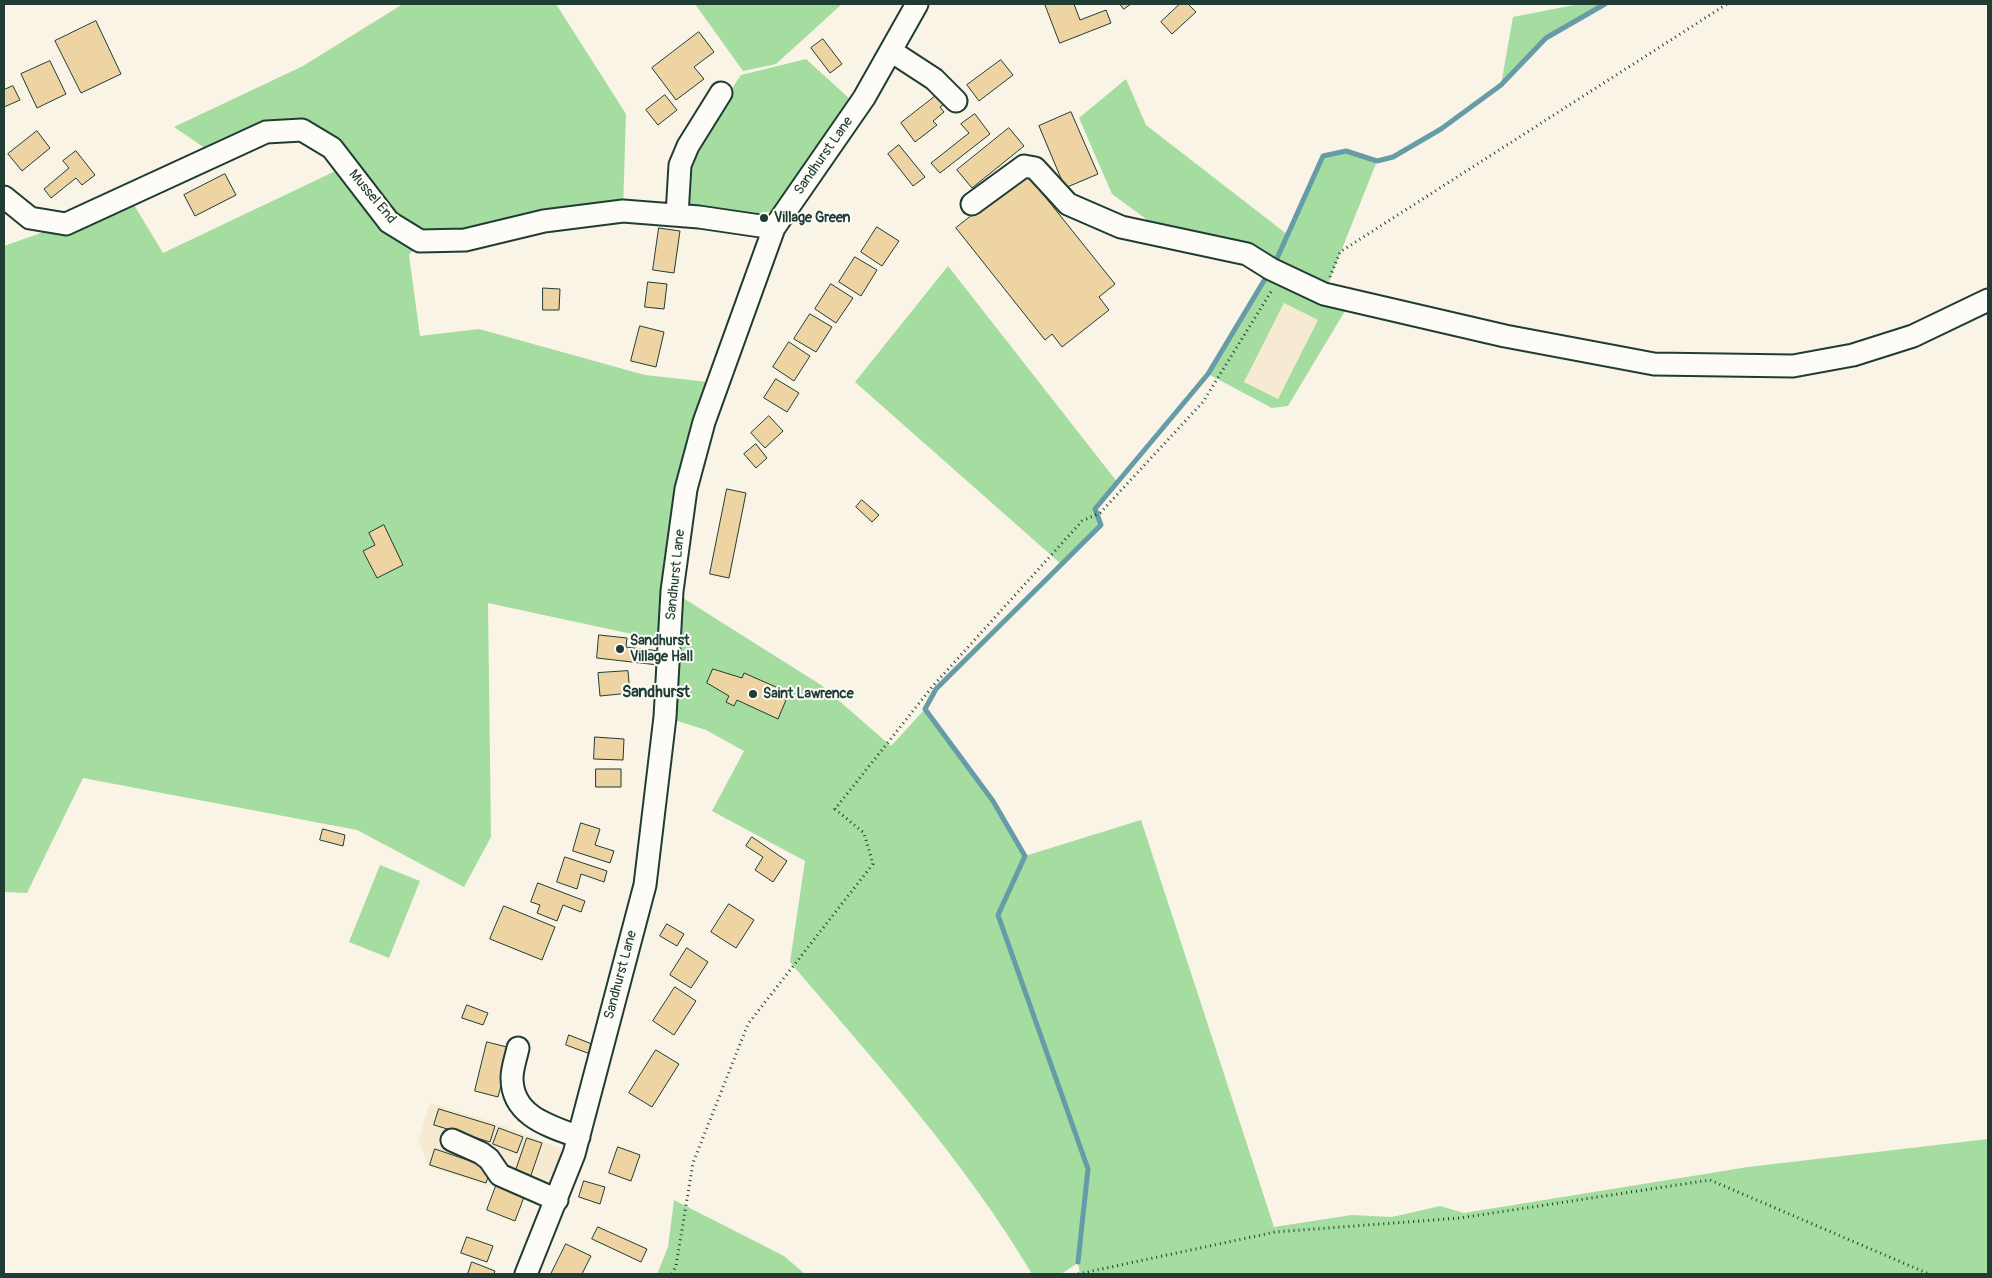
<!DOCTYPE html>
<style>
body{margin:0}
#map{position:relative;width:1992px;height:1278px;overflow:hidden;background:#faf4e6;font-family:Pangolin,sans-serif}
canvas{display:block}
.frame{position:absolute;inset:0;border:5px solid #1f3d34;pointer-events:none}
</style>
<div id="map">
<canvas width="1992" height="1278"></canvas>
<div class="frame"></div>
</div>
<script>
const ctx = document.querySelector('canvas').getContext('2d');
ctx.lineJoin = 'round';
function fill(path, color) { ctx.fillStyle = color; ctx.fill(path, 'evenodd'); }
function stroke(path, color, width, dash) { ctx.strokeStyle = color; ctx.lineWidth = width; ctx.lineCap = dash ? 'butt' : 'round'; ctx.setLineDash(dash || []); ctx.stroke(path); }
function drawText(font, color, halo, rows, align = 'center') {
  ctx.font = font + ' Pangolin,sans-serif'; ctx.lineWidth = 4; ctx.setLineDash([]); ctx.textBaseline = 'middle'; ctx.strokeStyle = halo; ctx.fillStyle = color; for (const [text, x, y, turn = 0] of rows) {
    ctx.save(); ctx.translate(x, y); ctx.rotate((+turn || 0) * Math.PI / 180); ctx.textAlign = isNaN(turn) ? turn : align; if (halo) ctx.strokeText(text, 0, 0); ctx.fillText(text, 0, 0); ctx.restore();
  }
}
const built = new Path2D(`
 M1284 303 1319 320 1278 399 1244 382Z
 M430 1103 496 1123 574 1154 555 1207 493 1182 489 1186 429 1167 418 1140Z`);
const green = new Path2D(`
 M403 4H556L626 114 623 211 420 241 409 255 420 336 479 329 645 375 717 383 672 591 821 685 891 746 925 709 993 801 1025 856 1141 820 1274 1227 1352 1215 1392 1217 1440 1206 1464 1213 1748 1167 1988 1139V1274H1080L1078 1263 1061 1274H1032C965 1161 875 1062 790 962L805 861 712 811 744 751 706 730 665 717 669 642 488 603 491 837 464 887 357 830 83 778 27 893 4 892V246L66 224 128 195 163 253 346 166 302 130 215 155 174 127 303 66Z
 M695 4H842L776 64 743 71Z
 M1579 4H1605L1546 38 1501 85 1513 17Z
 M806 59 852 101 777 210 757 214 690 205 684 200V166L711 119 741 75Z
 M1126 79 1146 125 1288 235 1323 156 1346 151 1377 161 1324 294 1351 301 1288 406 1272 408 1208 374 1271 269 1144 232 1146 219 1112 194 1079 118ZM1284 303 1318 320 1278 399 1244 382Z
 M948 266 1118 483 1095 509 1101 525 1061 564 855 382Z
 M380 865 420 881 389 958 349 942Z
 M674 1200 784 1256 805 1274H657L668 1247Z`);
const stream = new Path2D(`
 M1274 265 1323 156 1346 151 1377 161 1393 157 1441 129 1501 85 1546 38 1605 4
 M1078 1262 1088 1169 998 915 1025 856 993 801 925 709 936 689 1101 525 1095 509 1208 374 1268 274`);
const building = new Path2D(`
 M1045 4H1074L1080 20 1106 10 1111 23 1060 43Z
 M1120 4H1131L1124 9Z
 M1180 4H1188L1196 12 1172 34 1161 22Z
 M96 21 121 74 81 93 55 41Z
 M699 32 714 52 694 67 704 79 676 100 652 68Z
 M823 39 842 64 830 73 811 48Z
 M1001 60 1013 75 979 101 967 85Z
 M50 61 66 94 37 108 21 74Z
 M13 86 20 100 4 107V90Z
 M942 91 949 101 940 107 944 112 933 121 937 125 915 142 901 123Z
 M665 95 677 110 658 125 646 110Z
 M1071 112 1098 174 1065 188 1039 126Z
 M975 114 990 134 940 173 931 163 969 133 961 124Z
 M1009 128 1024 146 972 188 957 170Z
 M37 131 50 148 22 171 8 154Z
 M899 145 925 177 913 186 888 154Z
 M76 151 95 175 82 185 76 178 51 198 44 189 69 168 63 161Z
 M1026 173 1115 284 1099 297 1109 310 1062 347 1052 334 1045 340 956 228Z
 M225 174 236 195 195 216 184 195Z
 M877 227 899 241 882 266 861 252Z
 M659 228 680 231 674 273 653 270Z
 M855 257 877 270 861 296 839 282Z
 M648 282 667 284 664 309 645 307Z
 M831 284 853 298 836 323 815 309Z
 M543 288 560 289 559 310H543Z
 M810 314 832 327 816 352 794 339Z
 M640 326 664 332 656 367 631 361Z
 M789 342 810 356 794 381 773 367Z
 M776 379 799 393 787 412 764 398Z
 M769 416 783 431 765 448 751 433Z
 M756 444 767 458 756 468 744 454Z
 M727 489 746 493 729 578 710 574Z
 M862 500 879 515 872 522 856 507Z
 M384 525 403 565 377 578 363 551 375 545 369 533Z
 M599 635 627 638 626 647 660 651 658 665 597 658Z
 M713 669 742 678 744 673 785 691 781 698 786 700 778 719 737 700 734 706 726 702 729 696 707 683Z
 M628 671 630 693 600 696 598 673Z
 M595 737 624 739 623 760 594 759Z
 M596 769H621V787H596Z
 M581 823 600 829 595 845 614 851 610 863 573 851Z
 M323 829 345 835 343 846 320 840Z
 M752 837 787 861 773 882 755 870 763 857 746 846Z
 M565 857 607 871 604 882 581 874 577 889 557 882Z
 M538 883 585 901 581 912 563 905 557 921 537 913 540 905 531 902Z
 M729 904 754 920 736 948 711 932Z
 M504 906 555 927 542 960 490 939Z
 M667 924 684 934 677 946 660 936Z
 M687 948 708 962 691 988 670 975Z
 M675 987 696 1001 674 1035 653 1021Z
 M467 1005 488 1013 483 1025 462 1018Z
 M569 1035 597 1046 593 1055 566 1045Z
 M487 1042 511 1048 498 1097 475 1091Z
 M656 1050 679 1064 652 1107 629 1093Z
 M439 1109 495 1126 490 1142 434 1125Z
 M499 1128 523 1137 517 1153 493 1144Z
 M527 1138 542 1143 529 1181 514 1176Z
 M618 1147 640 1155 631 1181 609 1173Z
 M435 1149 491 1168 486 1183 430 1165Z
 M584 1181 605 1187 600 1204 579 1197Z
 M496 1186 524 1197 515 1221 487 1210Z
 M598 1227 647 1249 641 1262 592 1239Z
 M467 1237 493 1246 487 1262 461 1253Z
 M566 1244 591 1256 582 1274H551Z
 M472 1262 495 1271 494 1274H468Z`);
const path = new Path2D(`
 M1330 277 1340 252 1727 4
 M672 1274 676 1266 693 1163 748 1024 873 864 864 833 835 809 932 687 1082 521 1100 513 1203 402 1272 290
 M1078 1274 1275 1232 1460 1218 1710 1180 1929 1274`);
const minor = new Path2D(`
 M891 51 934 79 956 101
 M4 197 30 218 66 224 266 132 302 130 332 148 389 222 420 241 465 240 544 221 623 211 699 217 774 228
 M972 204 1024 166 1035 168 1068 204 1121 227 1247 254 1271 269 1324 294 1505 336 1654 364 1793 366 1853 355 1913 336 1988 300
 M677 215 680 165 688 146 721 93
 M518 1048C516 1058 512 1068 512 1078 512 1116 549 1126 579 1137
 M452 1140 481 1153 489 1159 500 1175 557 1200
 M526 1274 574 1154 645 885 665 717 672 591 686 489 704 422 774 228 864 98 917 4`);
const markers = [
 [764,218,5,"#1f3d34"],
 [620,649,5,"#1f3d34"],
 [753,694,5,"#1f3d34"]
];
const streetNames = [
 ["Sandhurst Lane",824,156,-55],
 ["Mussel End",372,197,50],
 ["Sandhurst Lane",676,575,-84],
 ["Sandhurst Lane",621,975,-75]
];
const poiNames = [
 ["Village Green",774,218],
 ["Sandhurst",630,641],
 ["Village Hall",630,657],
 ["Saint Lawrence",763,694]
];
const quarterNames = [
 ["Sandhurst",656,693]
];
fill(built, '#f6ead2');
fill(green, '#a5dca0');
stroke(stream, '#659ca8', 5);
fill(building, '#eed4a3');
stroke(building, '#1f3d34', 1);
stroke(minor, '#1f3d34', 25);
stroke(path, '#1f3d34', 3, [1, 4]);
stroke(minor, '#fdfcf7', 21);
for (const [x, y, r, color] of markers) { const dot = new Path2D(); dot.arc(x, y, r, 0, 2 * Math.PI); ctx.fillStyle = color; ctx.fill(dot); stroke(dot, '#fdfcf7', 2); }
drawText('14px', '#1f3d34', '#fdfcf7', streetNames);
drawText('bold 14px', '#1f3d34', '#fdfcf7', poiNames, 'left');
drawText('bold 16px', '#1f3d34', '#fdfcf7', quarterNames);
</script>
